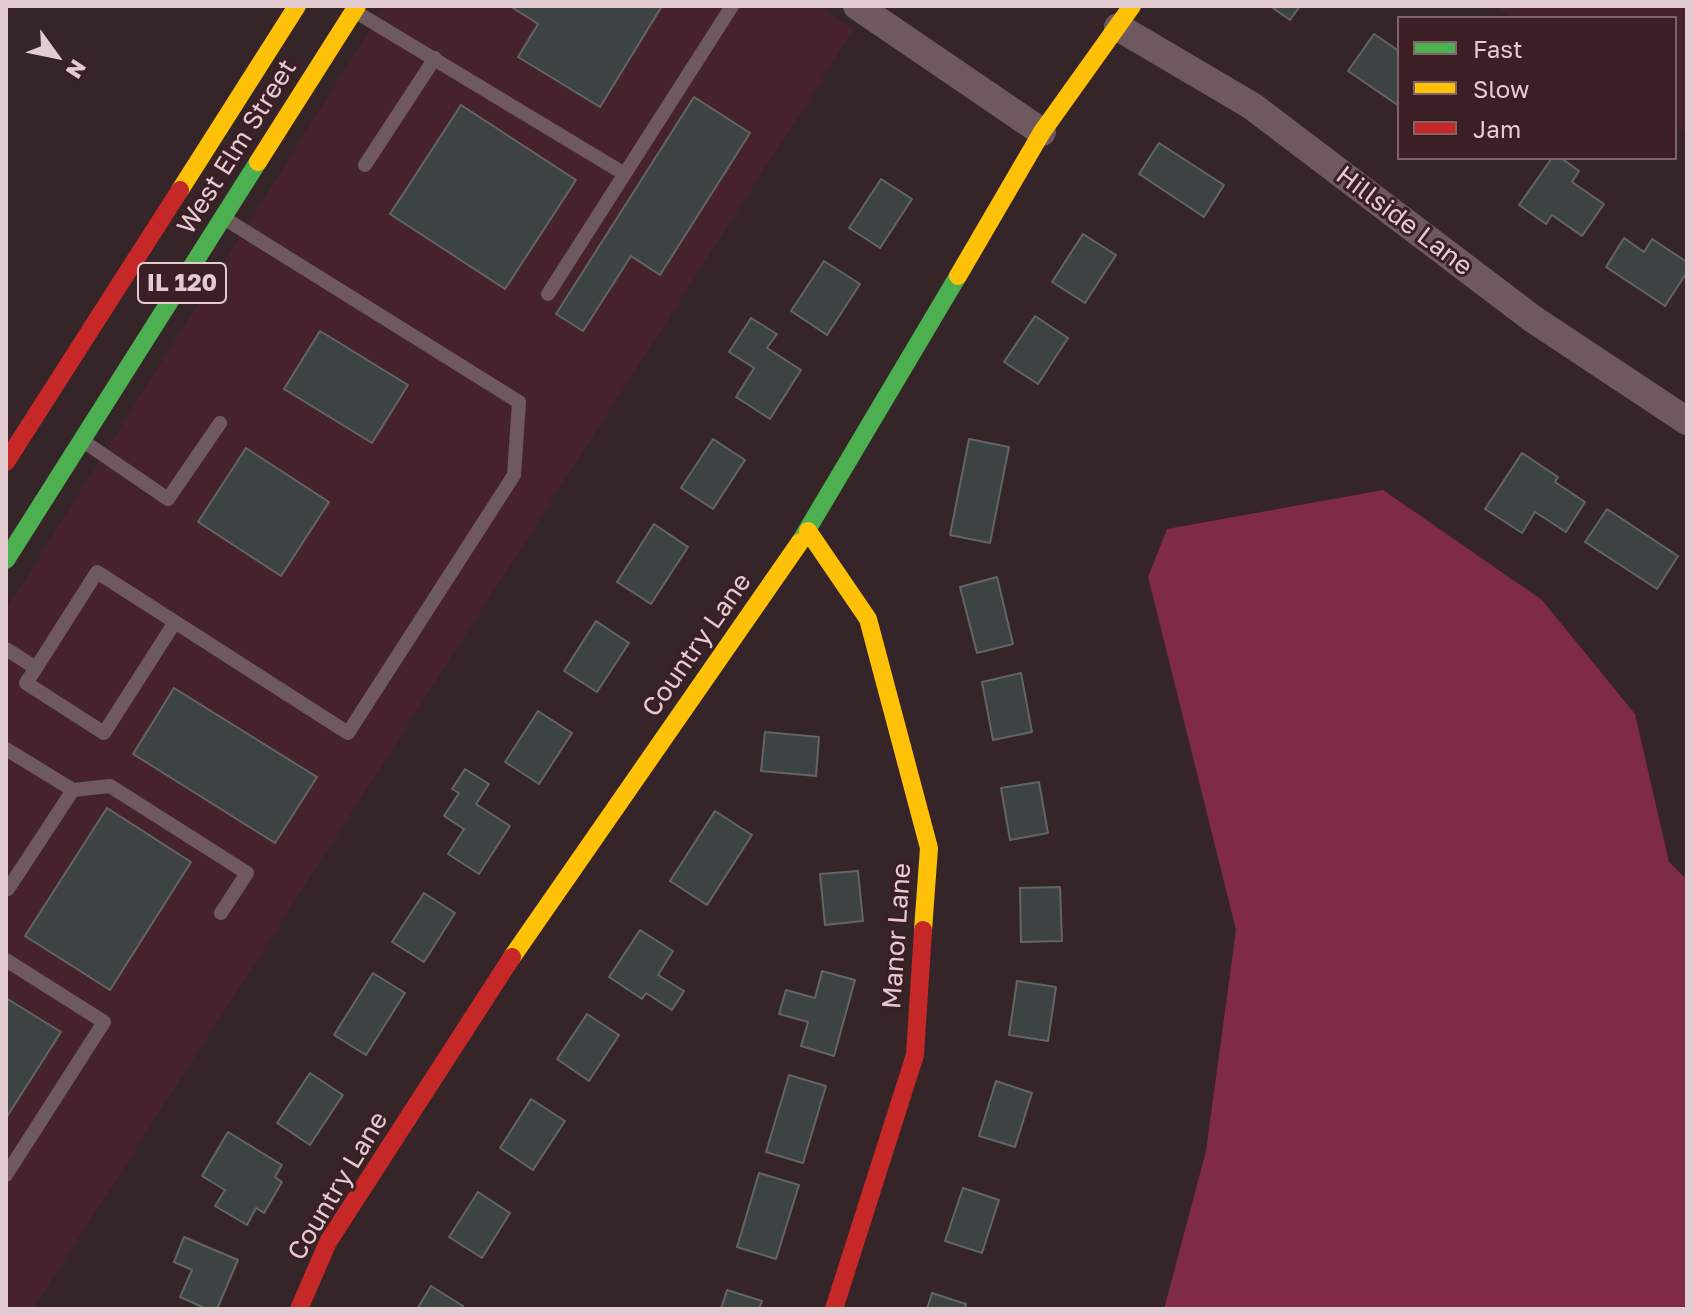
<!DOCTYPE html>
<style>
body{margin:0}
#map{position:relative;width:1693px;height:1315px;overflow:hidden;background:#352528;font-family:"Golos Text",sans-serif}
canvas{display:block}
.frame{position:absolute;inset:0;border:8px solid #e2ccd0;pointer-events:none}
.legend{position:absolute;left:1397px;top:16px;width:280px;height:144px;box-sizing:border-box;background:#3c1e25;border:2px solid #7e6469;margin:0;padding:10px 14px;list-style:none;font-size:24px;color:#e2ccd0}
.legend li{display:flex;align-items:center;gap:16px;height:40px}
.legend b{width:40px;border:2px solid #7e6469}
.north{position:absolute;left:16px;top:16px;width:80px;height:80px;-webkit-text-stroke:6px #3c1e25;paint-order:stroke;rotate:123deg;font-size:22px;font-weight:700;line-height:32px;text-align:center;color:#e2ccd0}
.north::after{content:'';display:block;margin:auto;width:28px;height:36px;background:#e2ccd0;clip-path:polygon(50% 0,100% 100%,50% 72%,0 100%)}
</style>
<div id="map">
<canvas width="1693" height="1315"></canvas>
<div class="frame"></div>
<ul class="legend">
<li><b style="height:10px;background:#4caf50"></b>Fast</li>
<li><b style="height:10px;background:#ffc107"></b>Slow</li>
<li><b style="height:10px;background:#c62828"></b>Jam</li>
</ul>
<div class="north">N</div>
</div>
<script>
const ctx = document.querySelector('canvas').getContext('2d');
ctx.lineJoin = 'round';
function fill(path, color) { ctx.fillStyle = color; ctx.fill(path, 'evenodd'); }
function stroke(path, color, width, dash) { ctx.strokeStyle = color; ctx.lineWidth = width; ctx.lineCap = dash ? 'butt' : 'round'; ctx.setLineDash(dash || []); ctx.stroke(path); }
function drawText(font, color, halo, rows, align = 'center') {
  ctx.font = font + ' "Golos Text",sans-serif'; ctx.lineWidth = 6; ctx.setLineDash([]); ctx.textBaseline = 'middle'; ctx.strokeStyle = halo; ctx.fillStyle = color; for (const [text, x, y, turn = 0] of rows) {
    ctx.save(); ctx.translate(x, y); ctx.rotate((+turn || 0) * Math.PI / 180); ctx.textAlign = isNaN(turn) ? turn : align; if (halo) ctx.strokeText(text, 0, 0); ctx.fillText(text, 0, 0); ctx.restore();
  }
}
const built = new Path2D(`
 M385 6H817L854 29 33 1309H6V610Z
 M1495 6H1687V133L1675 125V18H1513Z`);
const water = new Path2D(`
 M1383 490 1542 600 1635 714 1669 862 1687 880V1309H1164L1206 1151 1236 930 1148 577 1167 529Z`);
const building = new Path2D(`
 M510 6H662L600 107 518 57 538 24Z
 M1270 6H1300L1290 20Z
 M1374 34 1399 51V106L1348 71Z
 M694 97 750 133 660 275 631 256 583 331 556 314Z
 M461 105 576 180 505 289 390 214Z
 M1159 143 1224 185 1204 217 1139 174Z
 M1552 158H1561L1579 171 1572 182 1604 204 1582 236 1552 215 1546 224 1519 205Z
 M881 179 912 199 880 248 849 228Z
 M1083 234 1116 255 1085 303 1052 282Z
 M1624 238 1644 252 1652 239 1687 262V272L1665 306 1606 267Z
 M824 261 860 284 827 335 791 311Z
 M1035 316 1068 338 1038 384 1004 362Z
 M751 318 777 334 767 348 801 370 770 419 736 397 754 368 729 352Z
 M320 331 408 385 372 443 284 389Z
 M713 439 745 460 713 509 681 488Z
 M969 439 1009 447 990 543 950 535Z
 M246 448 329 502 281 576 198 522Z
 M1522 453 1558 477 1555 482 1585 502 1566 532 1535 512 1522 533 1485 509Z
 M1607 509 1678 556 1657 589 1585 542Z
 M654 524 688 547 651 604 617 582Z
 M997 577 1013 644 977 653 960 587Z
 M596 621 629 643 597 692 564 671Z
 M1021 673 1032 732 993 740 982 682Z
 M174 688 317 777 275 843 133 754Z
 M538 711 572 733 539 784 505 762Z
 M765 732 819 737 816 776 761 771Z
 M465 769 489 784 476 804 510 826 479 874 448 854 464 829 444 816 459 793 452 789Z
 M1039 782 1048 833 1010 840 1001 788Z
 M107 808 191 862 110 990 25 936Z
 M715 811 752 835 707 905 670 881Z
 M858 871 863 921 825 925 820 874Z
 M1060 887 1062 941 1021 942 1020 888Z
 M424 893 455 913 424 962 392 942Z
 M640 930 673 951 658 975 684 991 672 1010 646 993 642 999 609 977Z
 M822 971 855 980 834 1056 801 1046 808 1022 779 1014 786 990 815 998Z
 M373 973 405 993 366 1055 334 1035Z
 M1017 981 1056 987 1048 1041 1009 1035Z
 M6 998 61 1032 6 1118Z
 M587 1014 619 1035 589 1081 557 1059Z
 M310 1073 343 1095 310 1145 277 1123Z
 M789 1075 826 1086 803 1163 766 1152Z
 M996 1081 1032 1093 1015 1147 979 1136Z
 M531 1099 565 1121 533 1170 500 1148Z
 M228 1132 282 1165 275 1177 282 1182 264 1213 256 1208 247 1225 215 1206 225 1190 202 1176Z
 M759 1173 799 1185 776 1259 737 1247Z
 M963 1188 999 1200 982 1253 945 1241Z
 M478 1192 510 1213 482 1258 449 1237Z
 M184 1237 238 1260 217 1309H207L180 1297 192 1270 174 1262Z
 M431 1286 463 1306 461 1309H417Z
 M727 1290 762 1301 759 1309H721Z
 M932 1293 966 1304 965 1309H927Z`);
const lane = new Path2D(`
 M356 12 623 173
 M365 165 435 58
 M548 294 732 6
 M86 443 168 499 220 423
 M6 649 36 668 97 572 348 733 514 475 519 402 227 220
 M36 668 26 683 104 733 175 622
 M6 749 73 790 110 786 247 873 221 913
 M6 888 8 889 73 790
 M6 960 104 1022 6 1175`);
const street = new Path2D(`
 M857 6 1042 132
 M1118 27 1252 106 1533 319 1687 421`);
const fast = new Path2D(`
 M800 542 958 276
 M6 560 258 162`);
const slow = new Path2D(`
 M258 162 357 6
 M180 190 297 6
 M958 276 1042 132 1132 6
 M808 531 868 619 929 848 923 930
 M512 957 800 542`);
const jam = new Path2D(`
 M6 462 180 190
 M299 1309 328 1242 512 957
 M834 1309 915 1055 923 930`);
const shields = [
 [182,283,88]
];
const shieldNames = [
 ["IL 120",182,283]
];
const streetNames = [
 ["West Elm Street",237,147,-58],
 ["Hillside Lane",1404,221,37],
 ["Country Lane",697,645,-55],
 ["Manor Lane",897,936,-86],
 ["Country Lane",338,1186,-59]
];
fill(built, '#46232b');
fill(water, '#7f2b43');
fill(building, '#3d4343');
stroke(building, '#636464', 2);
stroke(lane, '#6e5a5e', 14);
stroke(street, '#6e5a5e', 28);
stroke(fast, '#4caf50', 18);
stroke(slow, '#ffc107', 18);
stroke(jam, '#c62828', 18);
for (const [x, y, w] of shields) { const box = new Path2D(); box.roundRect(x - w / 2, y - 20, w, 40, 6); ctx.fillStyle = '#3c1e25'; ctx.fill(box); stroke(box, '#e2ccd0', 2); }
drawText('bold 24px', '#e2ccd0', null, shieldNames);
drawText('26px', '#e2ccd0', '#3c1e25', streetNames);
</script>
